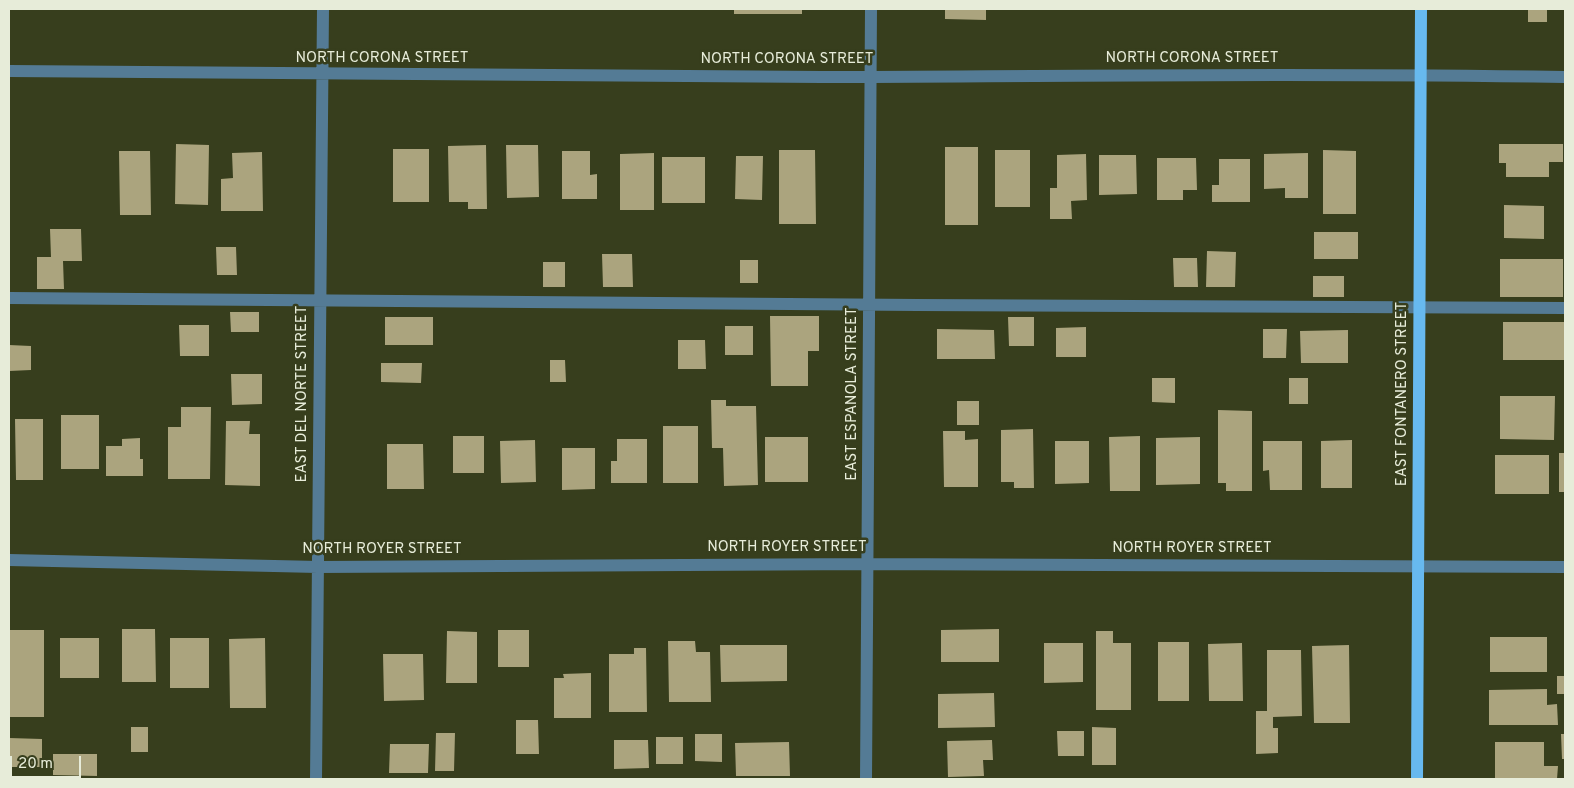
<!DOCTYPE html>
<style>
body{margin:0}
#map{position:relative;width:1574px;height:788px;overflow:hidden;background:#373e1d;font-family:Overpass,sans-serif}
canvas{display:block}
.frame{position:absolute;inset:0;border:10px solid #e7ecd9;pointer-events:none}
.scale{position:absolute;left:10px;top:756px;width:71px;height:22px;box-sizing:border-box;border:2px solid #e7ecd9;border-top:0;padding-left:6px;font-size:15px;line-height:18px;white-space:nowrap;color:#e7ecd9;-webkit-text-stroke:4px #373e1d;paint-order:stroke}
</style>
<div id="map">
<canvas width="1574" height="788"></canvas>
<div class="frame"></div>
<div class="scale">20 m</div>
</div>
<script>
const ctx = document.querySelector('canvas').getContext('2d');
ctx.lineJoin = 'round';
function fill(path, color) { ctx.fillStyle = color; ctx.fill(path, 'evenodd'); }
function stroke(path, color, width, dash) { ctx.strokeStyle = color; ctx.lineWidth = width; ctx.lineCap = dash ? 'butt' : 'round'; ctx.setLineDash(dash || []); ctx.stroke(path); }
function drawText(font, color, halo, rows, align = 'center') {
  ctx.font = font + ' Overpass,sans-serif'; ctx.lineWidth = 5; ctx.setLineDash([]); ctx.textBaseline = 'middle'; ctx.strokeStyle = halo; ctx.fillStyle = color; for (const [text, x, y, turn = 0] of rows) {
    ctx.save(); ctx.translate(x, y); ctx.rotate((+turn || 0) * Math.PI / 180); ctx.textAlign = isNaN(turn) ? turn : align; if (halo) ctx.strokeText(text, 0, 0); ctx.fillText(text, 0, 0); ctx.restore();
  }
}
const building = new Path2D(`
 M734 9H802V14H734Z
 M945 9H986V20L945 19Z
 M1528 9H1547V22H1528Z
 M176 144 209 145 208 205 175 204Z
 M1499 144H1563V162H1549V177H1506V163H1499Z
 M486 145 487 209H468V202H449L448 146Z
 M506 145H538L539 197 507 198Z
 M945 147H978V225H945Z
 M393 149H429V202H393Z
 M779 150H815L816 224H779Z
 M995 150H1030V207H995Z
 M1323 150 1356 151V214H1323Z
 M119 151H150L151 215H120Z
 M562 151H590V175L597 174V199H562Z
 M262 152 263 211H221V179L233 178 232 153Z
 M654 153V210H620V154Z
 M1308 153V198H1285V188L1264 189V154Z
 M1086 154 1087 200 1071 201 1072 219H1050V188H1057V155Z
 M1099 155H1136L1137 194 1099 195Z
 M736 156H763L762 200 735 199Z
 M662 157H705V203H662Z
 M1157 158H1196L1197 190H1183V200H1157Z
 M1219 159H1250V202H1212V185H1219Z
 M1504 205 1544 206V239L1504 238Z
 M50 229H81L82 261H63L64 289H37V257H51Z
 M1314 232H1358V259H1314Z
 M216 247H236L237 275H217Z
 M1207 251 1236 252 1235 287H1206Z
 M602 254H632L633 287H603Z
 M1173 258H1197L1198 287H1174Z
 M1500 259H1563V297H1500Z
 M740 260H758V283H740Z
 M543 262H565V287H543Z
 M1313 276H1344V297H1313Z
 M230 312H259V332H231Z
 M770 316H819V351H808V386H771Z
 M385 317H433V345H385Z
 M1008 317H1034V346H1009Z
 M1503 322H1565V360H1503Z
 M179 325H209V356H180Z
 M725 326H753V355H725Z
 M1086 327V357H1056V328Z
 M937 329 994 330 995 359H937Z
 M1263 329H1287L1286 358H1263Z
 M1348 330V363H1301L1300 331Z
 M678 340H705L706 369H678Z
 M9 345 31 346V370L9 371Z
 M550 360H565L566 382H550Z
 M381 363H422L421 383 381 382Z
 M231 374H262V404L232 405Z
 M1152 378H1175V403L1152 402Z
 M1289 378H1308V404H1289Z
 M1500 396H1555L1554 440 1500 439Z
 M711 400H726V406H756L758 485 724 486 723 448H712Z
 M957 401H979V425H957Z
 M181 407H211L210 479H168V427H181Z
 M1218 410 1252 411V491H1226V483H1218Z
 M61 415H99V469H61Z
 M15 419H43V480H16Z
 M226 421H250L249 434H260V486L225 485Z
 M663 426H698V483H663Z
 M1033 429 1034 488H1014V482H1001V430Z
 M943 431H965V440L978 439V487H944Z
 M453 436H484V473H453Z
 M1140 436V491H1110L1109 437Z
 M765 437H808V482H765Z
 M1200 437V484L1156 485V438Z
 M140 438V459H143V476H106V446H122V439Z
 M617 439H647V483H611V461H617Z
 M535 440 536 482 501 483 500 441Z
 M1352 440V488H1321V441Z
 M1055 441H1089V483L1055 484Z
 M1263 441H1302V490H1270L1269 470 1263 471Z
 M387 444H423L424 489H387Z
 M562 448H595V489L562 490Z
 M1559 453H1565V492H1559Z
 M1495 455H1549V494H1495Z
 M122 629H155L156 682H122Z
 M999 629V662H941V630Z
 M10 630H44V717H10Z
 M498 630H529V667H498Z
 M447 631 477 632V683H446Z
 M1096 631H1113V643H1131V710H1096Z
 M1490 637H1547V672H1490Z
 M60 638H99V678H60Z
 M170 638H209V688H170Z
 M265 638 266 708H230L229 639Z
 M668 641H695L696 652H710L711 702H669Z
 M1158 642H1189V701H1158Z
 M1044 643H1083V682L1044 683Z
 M1242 643 1243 701H1209L1208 644Z
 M720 645H787V681L721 682Z
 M1349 645 1350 723H1314L1312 646Z
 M634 648H646L647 712H609V654H634Z
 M1267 650H1301L1302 716 1273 717V728H1278V753L1256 754V711H1267Z
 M383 654H423L424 700 384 701Z
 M591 673V718H554V678H564L563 674Z
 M1557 676H1565V694H1557Z
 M1547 689V705L1557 704 1558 725H1489V690Z
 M994 693 995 727 938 728V694Z
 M516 720H538L539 754H516Z
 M131 727H148V752H131Z
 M1092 727 1116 728V765H1092Z
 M1057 731H1084V756H1058Z
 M436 733H455L454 771H435Z
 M695 734H722V762L695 761Z
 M1561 734H1565V759H1562Z
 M656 737H683V764H656Z
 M9 738 42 739V767H9Z
 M614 740H648L649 768 614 769Z
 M992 740 993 760H983L984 776 948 777 947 741Z
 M789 742 790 776H736L735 743Z
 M1495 742H1544V766H1558L1557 779H1495Z
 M390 744H429L428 773H389Z
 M53 754H97V776L53 775Z`);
const minor = new Path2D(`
 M9 71C280 75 551 77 822 77 1070 76 1318 73 1565 77
 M9 298 918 305 1565 308
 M9 560 318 567 868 564 1565 567
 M316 779 323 9
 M866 779 871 9`);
const major = new Path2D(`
 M1417 779 1421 9`);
const streetNames = [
 ["NORTH CORONA STREET",382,59],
 ["NORTH CORONA STREET",1192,59],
 ["NORTH CORONA STREET",787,60],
 ["EAST DEL NORTE STREET",303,394,-90],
 ["EAST ESPANOLA STREET",853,394,-90],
 ["EAST FONTANERO STREET",1403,394,-90],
 ["NORTH ROYER STREET",787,548],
 ["NORTH ROYER STREET",1192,549],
 ["NORTH ROYER STREET",382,550]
];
fill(building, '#aba47e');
stroke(minor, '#547b95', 12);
stroke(major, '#67b9ef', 12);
drawText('15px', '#e7ecd9', '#373e1d', streetNames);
</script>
